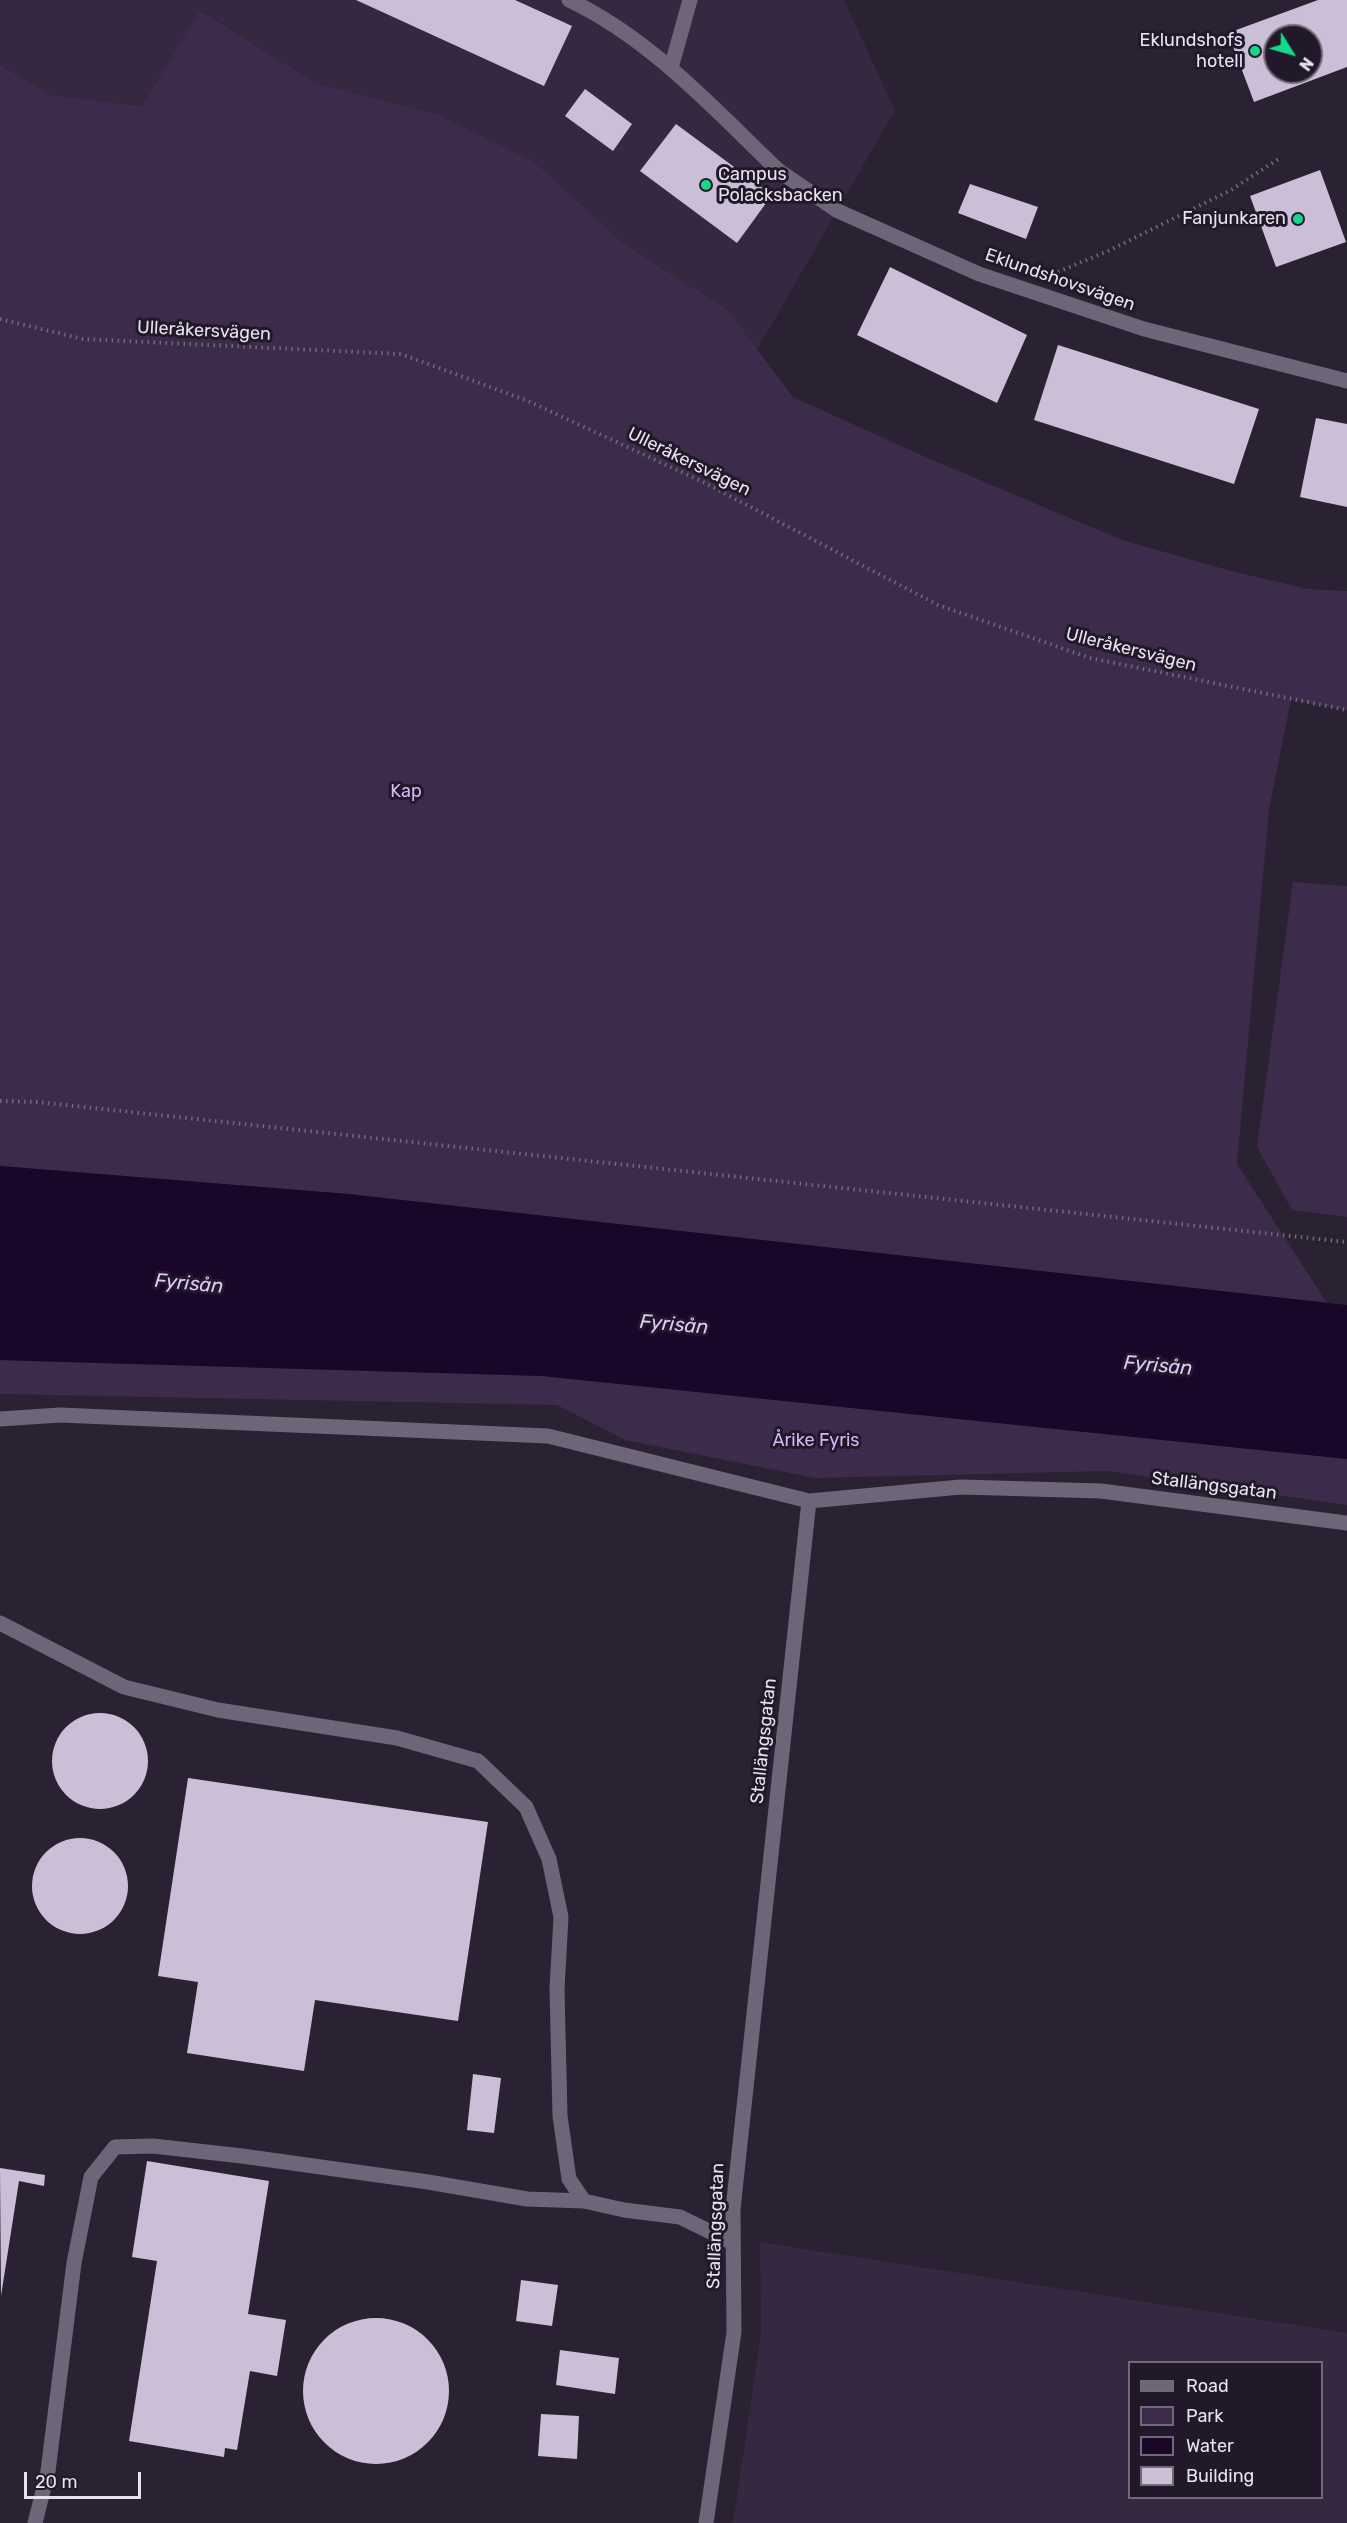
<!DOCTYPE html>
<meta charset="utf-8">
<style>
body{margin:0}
#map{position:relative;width:1347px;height:2523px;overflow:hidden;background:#2a2133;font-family:Rubik,sans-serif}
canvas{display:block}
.legend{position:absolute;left:1128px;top:2361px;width:195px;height:138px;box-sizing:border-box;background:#211829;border:2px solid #716978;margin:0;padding:8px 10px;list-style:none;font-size:18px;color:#e8e2ee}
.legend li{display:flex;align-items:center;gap:12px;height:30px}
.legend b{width:30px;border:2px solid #716978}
.north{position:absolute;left:1263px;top:24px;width:60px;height:60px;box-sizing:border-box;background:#211829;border:2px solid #716978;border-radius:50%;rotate:127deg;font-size:16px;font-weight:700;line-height:24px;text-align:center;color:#e8e2ee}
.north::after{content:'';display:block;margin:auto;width:21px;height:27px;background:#14d989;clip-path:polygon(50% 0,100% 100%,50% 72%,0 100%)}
.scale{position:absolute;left:24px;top:2472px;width:117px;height:27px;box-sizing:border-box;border:3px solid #e8e2ee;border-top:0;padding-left:8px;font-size:18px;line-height:21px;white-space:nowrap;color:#e8e2ee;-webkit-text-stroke:4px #211829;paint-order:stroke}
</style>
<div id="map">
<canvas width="1347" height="2523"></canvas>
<ul class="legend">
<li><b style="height:8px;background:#6f6578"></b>Road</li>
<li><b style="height:16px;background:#3c2b4b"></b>Park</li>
<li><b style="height:16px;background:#1a0628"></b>Water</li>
<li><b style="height:16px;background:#cbbfd7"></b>Building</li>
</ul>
<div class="north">N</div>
<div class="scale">20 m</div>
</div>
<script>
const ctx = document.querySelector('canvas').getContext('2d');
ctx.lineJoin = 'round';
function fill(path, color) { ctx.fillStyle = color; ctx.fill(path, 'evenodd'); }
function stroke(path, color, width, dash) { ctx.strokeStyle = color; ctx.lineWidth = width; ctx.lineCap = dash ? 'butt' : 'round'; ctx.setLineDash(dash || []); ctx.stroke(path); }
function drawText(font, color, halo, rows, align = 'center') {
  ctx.font = font + ' Rubik,sans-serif'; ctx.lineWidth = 6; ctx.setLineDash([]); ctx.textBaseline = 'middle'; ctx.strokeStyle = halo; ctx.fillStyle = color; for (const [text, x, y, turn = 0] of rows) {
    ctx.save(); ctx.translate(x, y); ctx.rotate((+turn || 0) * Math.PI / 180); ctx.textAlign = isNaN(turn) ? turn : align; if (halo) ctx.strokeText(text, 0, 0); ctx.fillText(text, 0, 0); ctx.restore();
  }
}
const built = new Path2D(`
 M0 0H844L895 110 757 350 727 309 627 246 532 160 439 115 314 82 201 10 142 106 52 95 0 65Z
 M760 2242 1347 2333V2523H733L761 2334ZM1130 2362H1322V2498H1130Z`);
const green = new Path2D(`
 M200 10 314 82 439 115 532 160 627 246 727 309 793 397 930 459 1122 540 1235 572 1309 589 1347 591V710L1291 700 1269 809 1237 1164 1327 1303 348 1194 0 1166V65L52 95 142 106Z
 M1293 882 1347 886V1217L1292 1210 1257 1147Z
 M0 1360 542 1376 1347 1459V1505L1107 1471 815 1478 625 1440 557 1405 0 1394Z`);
const water = new Path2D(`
 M0 1166 348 1194 1347 1305V1459L542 1376 0 1360Z`);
const building = new Path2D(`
 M356 0H515L572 26 544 86Z
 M1318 0H1347V67L1254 102 1228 33ZM1275 36H1311V72H1275Z
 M585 89 632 124 613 151 565 116Z
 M676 124 772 195 737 243 640 171Z
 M1320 170 1346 242 1276 267 1250 196Z
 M970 184 1038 207 1026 239 958 213Z
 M890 267 1027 335 997 403 857 335Z
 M1058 345 1259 409 1234 484 1034 420Z
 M1316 418 1347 424V507L1300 497Z
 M52 1761a48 48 0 1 1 96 0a48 48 0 1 1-96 0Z
 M188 1778 488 1822 458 2021 315 2000 304 2071 187 2053 198 1982 158 1976Z
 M32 1886a48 48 0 1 1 96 0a48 48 0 1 1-96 0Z
 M473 2074 501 2078 494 2133 467 2130Z
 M147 2161 269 2181 248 2314 286 2320 277 2376 250 2371 237 2450 225 2448 224 2457 129 2441 157 2261 132 2257Z
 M0 2168 45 2175 44 2186 19 2181 1 2296Z
 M521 2280 558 2285 552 2326 516 2321Z
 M303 2391a73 73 0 1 1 146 0a73 73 0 1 1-146 0Z
 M560 2350 619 2358 615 2394 556 2385Z
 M541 2414 579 2416 577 2459 538 2456Z`);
const path = new Path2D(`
 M1058 272 1108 251 1231 190 1280 158
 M0 319 83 339 401 354 528 401 703 482 938 605 1090 658 1347 710
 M0 1101 37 1102 1347 1242`);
const lane = new Path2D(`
 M569 0C650 38 715 110 779 171
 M671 68 690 0
 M0 1623 124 1687 218 1710 397 1738 478 1761 526 1807 549 1859 561 1917 557 1989 560 2116 569 2179 584 2201 624 2210 680 2217 733 2243
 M35 2523 48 2471 74 2263 91 2177 115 2147 153 2146 242 2156 428 2182 527 2199 584 2201`);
const street = new Path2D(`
 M779 171 838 211 979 274 1144 329 1347 381
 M0 1419 60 1415 548 1436 809 1501 961 1487 1101 1491 1347 1523
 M706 2523 734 2332 733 2209 809 1501`);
const markers = [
 [1255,51,6,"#14d989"],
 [706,185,6,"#14d989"],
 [1298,219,6,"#14d989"]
];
const poiNames = [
 ["Eklundshofs",1243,41],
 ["hotell",1243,62],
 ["Campus",718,175,"left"],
 ["Polacksbacken",718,196,"left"],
 ["Fanjunkaren",1286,219]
];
const streetNames = [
 ["Eklundshovsvägen",1060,280,19],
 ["Ulleråkersvägen",204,331,3],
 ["Ulleråkersvägen",689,462,26],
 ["Ulleråkersvägen",1131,650,14],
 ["Stallängsgatan",1214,1486,7],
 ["Stallängsgatan",764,1741,-84],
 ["Stallängsgatan",716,2226,-88]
];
const parkNames = [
 ["Kap",406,792],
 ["Årike Fyris",816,1441]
];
const waterNames = [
 ["Fyrisån",189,1284,5],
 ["Fyrisån",674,1325,5],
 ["Fyrisån",1158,1366,5]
];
fill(built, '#352840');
fill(green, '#3c2b4b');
fill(water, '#1a0628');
fill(building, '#cbbfd7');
stroke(path, '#716a79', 4, [1.5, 4.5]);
stroke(lane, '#6f6578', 15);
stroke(street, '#6f6578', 15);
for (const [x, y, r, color] of markers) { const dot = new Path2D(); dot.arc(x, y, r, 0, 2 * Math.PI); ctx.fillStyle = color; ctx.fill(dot); stroke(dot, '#211829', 2); }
drawText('18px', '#e8e2ee', '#211829', poiNames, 'right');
drawText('18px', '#e8e2ee', '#211829', streetNames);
drawText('18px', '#d7b5f7', '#211829', parkNames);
drawText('italic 20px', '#e2c7fc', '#211829', waterNames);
</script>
